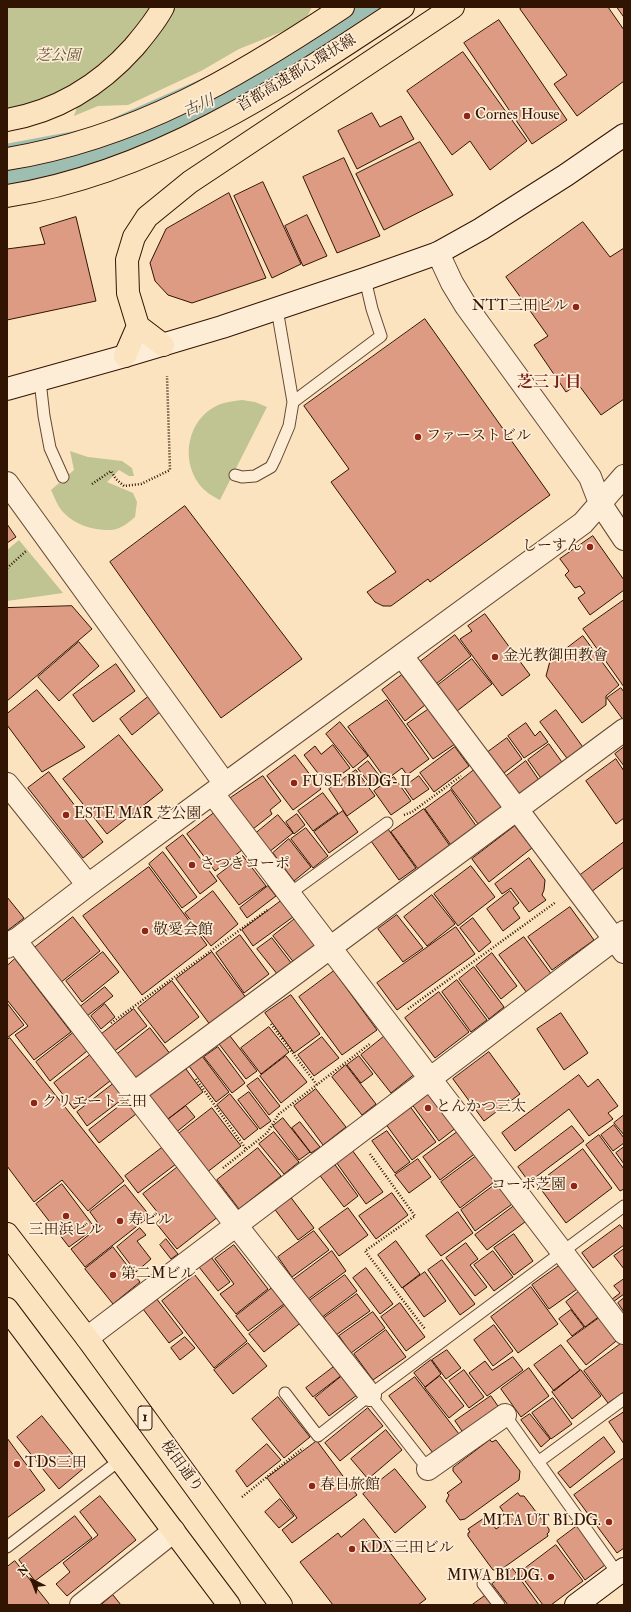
<!DOCTYPE html>
<meta charset="utf-8">
<style>
body{margin:0}
#map{position:relative;width:631px;height:1612px;overflow:hidden;background:#fce3c0;font-family:"IM FELL Double Pica",serif}
canvas{display:block}
.frame{position:absolute;inset:0;border:8px solid #321402;pointer-events:none}
.north{position:absolute;left:12px;top:1560px;width:40px;height:40px;-webkit-text-stroke:3px #fdedd6;paint-order:stroke;rotate:318deg;font-size:11px;font-weight:700;line-height:16px;text-align:center;color:#321402}
.north::after{content:'';display:block;margin:auto;width:14px;height:18px;background:#321402;clip-path:polygon(50% 0,100% 100%,50% 72%,0 100%)}
</style>
<div id="map">
<canvas width="631" height="1612"></canvas>
<div class="frame"></div>
<div class="north">N</div>
</div>
<script>
const ctx = document.querySelector('canvas').getContext('2d');
ctx.lineJoin = 'round';
function fill(path, color) { ctx.fillStyle = color; ctx.fill(path, 'evenodd'); }
function stroke(path, color, width, dash) { ctx.strokeStyle = color; ctx.lineWidth = width; ctx.lineCap = dash ? 'butt' : 'round'; ctx.setLineDash(dash || []); ctx.stroke(path); }
function drawText(font, color, halo, rows, align = 'center') {
  ctx.font = font + ' "IM FELL Double Pica","Noto Serif JP",serif'; ctx.lineWidth = 3.5; ctx.setLineDash([]); ctx.textBaseline = 'middle'; ctx.strokeStyle = halo; ctx.fillStyle = color; for (const [text, x, y, turn = 0] of rows) {
    ctx.save(); ctx.translate(x, y); ctx.rotate((+turn || 0) * Math.PI / 180); ctx.textAlign = isNaN(turn) ? turn : align; if (halo) ctx.strokeText(text, 0, 0); ctx.fillText(text, 0, 0); ctx.restore();
  }
}
const green = new Path2D(`
 M7 7H312L304 23 239 49 201 71 128 105 98 106 74 116 77 107 7 110Z
 M242 400 255 402 267 407 220 500C212 496 204 491 199 484 180 458 188 419 218 405 226 402 234 401 242 400Z
 M70 451 88 457 122 461 132 468 134 476H129L119 470 107 482 133 493 137 502 135 517C128 523 121 529 111 530 96 531 75 525 65 514 58 508 55 498 51 490L74 470Z
 M19 540 63 593 7 601V550Z`);
const river = new Path2D(`
 M7 169 98 152 269 76 375 7`);
const building = new Path2D(`
 M523 7H608L624 30V81L577 116 554 84 567 75 520 9Z
 M617 7H624V17Z
 M499 20 567 120 532 144 464 43Z
 M463 52 527 141 490 170 470 141 452 155 407 91Z
 M372 113 380 127 401 116 414 139 357 169 338 131Z
 M420 142 453 195 384 230 356 174Z
 M344 158 380 236 337 253 303 177Z
 M263 182 301 264 272 278 234 196Z
 M229 193 266 278 192 303 168 295 155 281 150 263 166 229Z
 M307 215 327 256 303 266 285 226Z
 M76 217 96 301 7 320V249L45 244 40 228Z
 M583 222 610 257 624 248V399L601 415 578 384 566 392 534 345 548 336 506 277Z
 M425 319 550 495 430 582 428 579 391 606H383L375 602 367 592 396 572 331 482 349 469 304 406Z
 M185 506 302 659 221 718 110 562Z
 M7 524 16 537 7 543Z
 M593 536 624 580V590L590 615 578 598 585 593 580 586 575 588 565 575 569 571 560 559Z
 M624 600V687L583 629Z
 M72 606 92 629 7 701V608Z
 M485 614 530 675 502 696 460 639 472 631 468 626Z
 M455 635 471 656 436 684 420 662Z
 M583 636 619 685 606 696V705L582 723 546 676 550 661Z
 M79 642 99 666 59 701 38 677Z
 M472 659 492 684 457 711 437 686Z
 M116 664 135 691 93 722 73 695Z
 M402 675 425 705 405 721 382 690Z
 M621 688 624 692V721L607 698Z
 M37 690 85 747 42 772 7 725V714Z
 M148 697 160 712 132 735 120 719Z
 M387 700 429 759 407 775 402 768 386 780 348 727Z
 M429 709 455 744 433 759 407 724Z
 M556 710 585 750 569 761 540 722Z
 M340 722 368 756 353 768 326 734Z
 M526 723 535 736 540 731 548 742 524 758 508 736Z
 M119 735 163 790 107 834 63 779Z
 M507 738 522 759 504 773 488 752Z
 M549 744 564 765 543 781 528 760Z
 M333 745 350 768 327 785 304 755 315 746 321 754Z
 M455 747 469 766 434 792 420 773Z
 M624 747V766L615 754Z
 M295 755 321 789 293 810 267 776Z
 M616 759 624 771V818L616 824 586 781Z
 M368 761 382 779 372 786 358 769Z
 M526 761 541 783 520 798 505 777Z
 M356 770 375 796 347 816 329 789Z
 M474 770 504 810 481 828 451 788Z
 M49 772 103 842 83 858 28 788Z
 M263 776 281 801 270 810 272 814 253 829 229 799Z
 M419 776 429 789 413 800 404 787Z
 M394 777 411 801 391 815 374 791Z
 M451 790 479 830 453 848 425 809Z
 M323 793 338 813 313 831 298 811Z
 M424 809 450 846 418 869 391 832Z
 M343 811 358 832 329 853 314 832Z
 M214 813 242 850 215 871 187 834Z
 M297 814 305 825 294 834 286 822Z
 M278 815 293 833 269 852 255 834Z
 M515 826 532 848 489 882 472 859Z
 M306 828 328 856 313 868 291 839Z
 M388 829 416 868 399 880 371 841Z
 M183 835 217 881 200 894 166 848Z
 M289 839 311 867 294 881 273 853Z
 M624 842V867L591 892 579 876Z
 M163 852 197 897 182 908 149 864Z
 M243 856 266 886 239 905 217 876Z
 M529 858 545 880 544 890 542 895 546 900 529 912 511 888 502 894 495 884Z
 M471 866 495 897 458 926 434 894Z
 M149 867 207 945 142 995 83 916Z
 M268 886 276 896 247 918 240 908Z
 M213 891 238 924 211 946 185 913Z
 M510 891 519 903 513 908 520 918 503 931 487 909Z
 M432 895 455 924 427 946 404 917Z
 M7 897 24 918 7 931Z
 M281 901 293 917 253 946 242 930Z
 M570 907 594 940 552 970 528 937Z
 M397 915 423 948 403 962 378 929Z
 M73 917 100 951 60 983 33 949Z
 M296 918 318 946 295 964 273 936Z
 M473 918 491 942 479 952 460 928Z
 M456 927 475 954 397 1010 377 983Z
 M240 935 269 974 244 993 216 953Z
 M524 937 552 975 527 993 499 955Z
 M272 938 292 964 278 975 257 949Z
 M103 952 119 972 82 1002 66 981Z
 M212 952 247 999 211 1026 176 979Z
 M492 953 517 986 501 999 476 966Z
 M15 959 71 1032 34 1060 15 1035 28 1026 7 1000V966Z
 M474 967 504 1007 489 1019 459 979Z
 M334 971 377 1030 342 1055 299 997Z
 M457 980 487 1020 471 1032 442 992Z
 M172 981 199 1017 165 1043 138 1008Z
 M105 987 113 996 87 1016 80 1007Z
 M439 992 469 1032 435 1058 405 1018Z
 M291 995 320 1034 294 1053 265 1013Z
 M7 1003 24 1025 7 1038Z
 M105 1004 115 1017 101 1029 91 1016Z
 M134 1009 147 1026 112 1053 99 1036Z
 M561 1013 588 1053 564 1070 537 1029Z
 M269 1027 289 1052 261 1074 241 1048Z
 M150 1028 171 1055 136 1081 116 1055Z
 M73 1033 87 1051 50 1081 36 1062Z
 M386 1035 416 1073 391 1093 361 1055Z
 M230 1036 257 1071 246 1079 219 1044Z
 M322 1037 339 1058 314 1076 298 1055Z
 M10 1038 124 1181 88 1211 62 1180 34 1202 7 1166V1040Z
 M218 1047 245 1083 232 1093 204 1057Z
 M489 1052 520 1094 484 1121 453 1079Z
 M90 1055 110 1081 74 1109 54 1083Z
 M202 1056 229 1092 216 1102 189 1066Z
 M286 1056 307 1082 281 1103 260 1076Z
 M359 1056 373 1074 361 1083 347 1065Z
 M346 1065 376 1104 362 1115 332 1077Z
 M186 1069 203 1092 164 1122 146 1098Z
 M579 1075 588 1087 598 1079 618 1106 608 1113 613 1119 589 1136 569 1109 515 1151 502 1133Z
 M258 1078 280 1106 269 1115 247 1086Z
 M113 1084 124 1098 87 1126 77 1112Z
 M316 1089 346 1127 323 1145 294 1106Z
 M429 1089 457 1127 439 1141 411 1103Z
 M249 1092 271 1121 260 1129 238 1100Z
 M230 1094 258 1129 244 1140 217 1105Z
 M126 1101 136 1114 99 1143 89 1130Z
 M409 1105 436 1142 412 1160 385 1123Z
 M186 1106 195 1117 174 1134 165 1122Z
 M212 1108 241 1146 206 1173 177 1135Z
 M624 1115V1135L614 1123Z
 M283 1118 310 1152 299 1160 273 1126Z
 M300 1122 320 1147 311 1153 292 1128Z
 M614 1125 624 1138V1143L613 1151 601 1135Z
 M572 1126 584 1141 529 1182 518 1167Z
 M460 1130 477 1152 440 1180 423 1157Z
 M387 1131 410 1162 395 1173 372 1141Z
 M274 1132 299 1162 284 1174 259 1144Z
 M599 1135 624 1169V1189L620 1191 586 1145Z
 M163 1147 176 1164 138 1193 125 1176Z
 M624 1147V1164L616 1153Z
 M258 1148 281 1176 239 1209 217 1180Z
 M583 1149 612 1188 566 1223 537 1184Z
 M352 1150 383 1192 366 1204 336 1162Z
 M479 1154 498 1179 460 1208 441 1182Z
 M418 1159 431 1177 409 1193 395 1175Z
 M333 1162 358 1196 344 1207 318 1173Z
 M179 1166 219 1216 177 1249 156 1223 162 1218 143 1194Z
 M500 1181 515 1202 475 1231 461 1210Z
 M62 1184 95 1228 69 1247 36 1204Z
 M125 1185 150 1216 85 1267 71 1249 100 1226 90 1212Z
 M392 1193 408 1215 376 1239 359 1216Z
 M289 1195 314 1228 298 1240 273 1207Z
 M518 1203 529 1219 487 1250 475 1235Z
 M348 1208 368 1235 339 1256 319 1229Z
 M458 1212 473 1233 441 1256 426 1236Z
 M620 1225 624 1230V1245L593 1268 582 1253Z
 M140 1228 146 1235 137 1241 151 1259 136 1272 117 1247Z
 M314 1231 329 1250 292 1277 278 1257Z
 M514 1234 533 1261 514 1275 494 1248Z
 M166 1239 178 1254 171 1259 160 1245Z
 M396 1241 420 1274 402 1288 378 1255Z
 M466 1243 478 1259 470 1265 487 1287 475 1296 446 1258Z
 M234 1245 268 1289 236 1314 220 1294 234 1284 215 1259Z
 M113 1247 140 1282 113 1304 85 1269Z
 M624 1249V1269L614 1256Z
 M332 1251 346 1271 307 1300 293 1280Z
 M493 1251 513 1277 494 1291 474 1265Z
 M211 1257 230 1282 218 1291 199 1267Z
 M442 1260 475 1304 460 1315 428 1270Z
 M563 1263 580 1287 549 1309 532 1285Z
 M366 1268 393 1304 380 1314 353 1278Z
 M425 1272 446 1301 424 1317 403 1288Z
 M195 1275 247 1341 214 1368 162 1301Z
 M345 1275 357 1291 321 1318 309 1301Z
 M624 1279V1294L613 1302 611 1300 620 1293 614 1286Z
 M531 1287 558 1324 518 1353 491 1317Z
 M272 1288 284 1304 248 1331 236 1316Z
 M582 1289 601 1315 585 1327 566 1302Z
 M357 1294 370 1311 336 1335 324 1318Z
 M156 1298 183 1333 169 1343 143 1309Z
 M624 1298V1312L618 1303Z
 M288 1303 303 1321 264 1352 249 1334Z
 M400 1303 425 1337 406 1351 381 1317Z
 M571 1310 584 1327 572 1336 559 1319Z
 M373 1312 385 1328 351 1353 339 1336Z
 M602 1316 620 1338 586 1365 567 1341Z
 M494 1325 513 1351 493 1366 474 1340Z
 M386 1330 406 1357 373 1380 354 1354Z
 M185 1337 195 1348 180 1360 171 1348Z
 M248 1343 267 1366 233 1394 214 1370Z
 M622 1343 624 1345V1392L608 1403 584 1371Z
 M561 1345 580 1370 554 1391 534 1365Z
 M447 1350 461 1368 446 1379 432 1360Z
 M513 1357 523 1370 487 1396 469 1373 485 1361 492 1370Z
 M431 1360 441 1374 425 1387 414 1373Z
 M335 1366 342 1375 313 1397 306 1388Z
 M529 1368 549 1396 521 1417 501 1389Z
 M464 1370 484 1397 469 1408 449 1381Z
 M581 1370 601 1396 572 1419 552 1392Z
 M342 1376 357 1395 329 1416 315 1398Z
 M440 1376 464 1406 449 1418 425 1388Z
 M415 1377 459 1434 433 1453 389 1396Z
 M491 1396 500 1409 464 1434 455 1421Z
 M278 1397 310 1437 284 1458 252 1419Z
 M553 1398 572 1424 551 1439 532 1413Z
 M368 1408 383 1426 340 1461 325 1443Z
 M624 1412V1444L609 1422Z
 M530 1414 550 1439 541 1447 521 1420Z
 M42 1416 84 1468 59 1489 17 1437Z
 M386 1430 402 1450 368 1479 351 1459Z
 M604 1437 615 1452 570 1488 558 1473Z
 M7 1438 45 1490 7 1518Z
 M490 1440 492 1442 496 1440 520 1471 519 1480 465 1519 460 1520 446 1501 449 1495 447 1493 462 1482 453 1471V1468Z
 M317 1441 357 1495 292 1543 282 1530 297 1518 267 1478Z
 M267 1444 281 1460 247 1487 236 1471Z
 M624 1458V1548L617 1553 574 1495Z
 M395 1469 426 1507 395 1533 363 1494Z
 M518 1493 520 1496H524L549 1529V1532L547 1534 548 1536 499 1571 498 1569 493 1570 468 1536V1533L470 1532 468 1529 487 1516 496 1529 509 1520 500 1507Z
 M100 1496 136 1540 67 1596 56 1584 70 1572 63 1563 98 1535 80 1512Z
 M280 1499 294 1516 279 1528 265 1512Z
 M75 1516 92 1538 35 1581 19 1560Z
 M364 1519 426 1599 418 1605H333L300 1562 338 1533 341 1537Z
 M577 1526 605 1565 585 1580 557 1541Z
 M556 1545 583 1581 551 1605H543L519 1573Z
 M15 1561 50 1605H7V1567Z
 M513 1569 539 1605H508L492 1584Z
 M113 1595 121 1605H101Z
 M486 1595 493 1605H472Z`);
const path = new Path2D(`
 M92 484 111 471 116 479 124 486 141 484 170 470 167 376
 M7 568 26 551
 M404 815 412 812 461 776
 M408 1009 556 902
 M111 1023 269 909
 M271 1024 317 1085
 M196 1079 246 1149
 M370 1154 415 1216 365 1251 425 1329
 M223 1168 267 1133 279 1114 371 1043
 M242 1497 303 1448`);
const lane = new Path2D(`
 M40 381 44 416 50 448 63 477
 M293 402 381 336 372 309 365 279
 M235 475 242 477 255 476 271 467 275 459 289 426 293 402 277 309
 M289 894 387 823
 M285 1393 318 1436 370 1395 624 1206
 M370 1395 428 1469
 M505 1415 618 1574
 M538 1462 624 1399
 M7 1547 120 1460
 M483 1584 499 1605`);
const street = new Path2D(`
 M438 253 452 283 466 306 590 477 600 503 624 539
 M7 483 225 784
 M402 656 624 952
 M7 784 88 885
 M213 794 624 1333
 M15 940 236 1225 370 1395
 M7 947 88 885 225 784 583 523 624 476
 M134 1093 624 730
 M87 1338 624 932
 M428 1469 505 1415
 M81 1605 174 1531`);
const secondary = new Path2D(`
 M7 389 125 356 222 327 365 279 438 253 481 229 566 175 624 135
 M576 1605 624 1569`);
const highway = new Path2D(`
 M7 120C58 111 100 85 134 47 144 35 156 21 163 7
 M7 159C136 138 236 78 343 7
 M7 196C154 173 281 88 403 7
 M163 345 138 326 128 293 127 260 134 237 147 217 190 182 453 7
 M125 356 138 326
 M7 1234 87 1338 281 1605
 M7 1309 229 1605`);
const markers = [
 [467,116,4,"#8f2418"],
 [576,307,4,"#8f2418"],
 [418,437,4,"#8f2418"],
 [590,547,4,"#8f2418"],
 [495,657,4,"#8f2418"],
 [294,783,4,"#8f2418"],
 [66,815,4,"#8f2418"],
 [192,865,4,"#8f2418"],
 [145,931,4,"#8f2418"],
 [34,1103,4,"#8f2418"],
 [428,1108,4,"#8f2418"],
 [574,1186,4,"#8f2418"],
 [66,1216,4,"#8f2418"],
 [120,1221,4,"#8f2418"],
 [113,1275,4,"#8f2418"],
 [17,1464,4,"#8f2418"],
 [312,1486,4,"#8f2418"],
 [609,1522,4,"#8f2418"],
 [352,1549,4,"#8f2418"],
 [551,1577,4,"#8f2418"]
];
const shields = [
 [145,1418,14]
];
const shieldNames = [
 ["1",145,1418]
];
const parkNames = [
 ["芝公園",58,57]
];
const streetNames = [
 ["首都高速都心環状線",297,74,-31],
 ["桜田通り",181,1467,54]
];
const poiNames = [
 ["Cornes House",475,116],
 ["NTT三田ビル",568,307,"right"],
 ["ファーストビル",426,437],
 ["しーすん",582,547,"right"],
 ["金光教御田教會",503,657],
 ["FUSE BLDG-Ⅱ",302,783],
 ["ESTE MAR 芝公園",74,815],
 ["さつきコーポ",200,865],
 ["敬愛会館",153,931],
 ["クリエート三田",42,1103],
 ["とんかつ三太",436,1108],
 ["コーポ芝園",566,1186,"right"],
 ["寿ビル",128,1221],
 ["三田浜ビル",66,1231,"center"],
 ["第二Mビル",121,1275],
 ["TDS三田",25,1464],
 ["春日旅館",320,1486],
 ["MITA UT BLDG.",601,1522,"right"],
 ["KDX三田ビル",360,1549],
 ["MIWA BLDG.",543,1577,"right"]
];
const waterNames = [
 ["古川",199,107,-24]
];
const neighbourhoodNames = [
 ["芝三丁目",549,384]
];
fill(green, '#bfc492');
stroke(river, '#9fbeb2', 50);
fill(building, '#dd9b83');
stroke(building, '#321402', 1);
stroke(lane, '#644832', 13);
stroke(street, '#644832', 24);
stroke(secondary, '#321402', 24);
stroke(highway, '#321402', 24);
stroke(path, '#321402', 2.5, [1, 2]);
stroke(lane, '#fdedd6', 11);
stroke(street, '#fdedd6', 22);
stroke(secondary, '#fdedd6', 22);
stroke(highway, '#fce3c0', 22);
for (const [x, y, r, color] of markers) { const dot = new Path2D(); dot.arc(x, y, r, 0, 2 * Math.PI); ctx.fillStyle = color; ctx.fill(dot); stroke(dot, '#fdedd6', 1.5); }
for (const [x, y, w] of shields) { const box = new Path2D(); box.roundRect(x - w / 2, y - 12, w, 24, 3); ctx.fillStyle = '#fdedd6'; ctx.fill(box); stroke(box, '#321402', 1); }
drawText('bold 14px', '#321402', null, shieldNames);
drawText('italic 15px', '#635234', '#fdedd6', parkNames);
drawText('15px', '#321402', '#fdedd6', streetNames);
drawText('15px', '#321402', '#fdedd6', poiNames, 'left');
drawText('italic 16px', '#585040', '#fdedd6', waterNames);
drawText('bold 16px', '#7a1f14', '#fdedd6', neighbourhoodNames);
</script>
